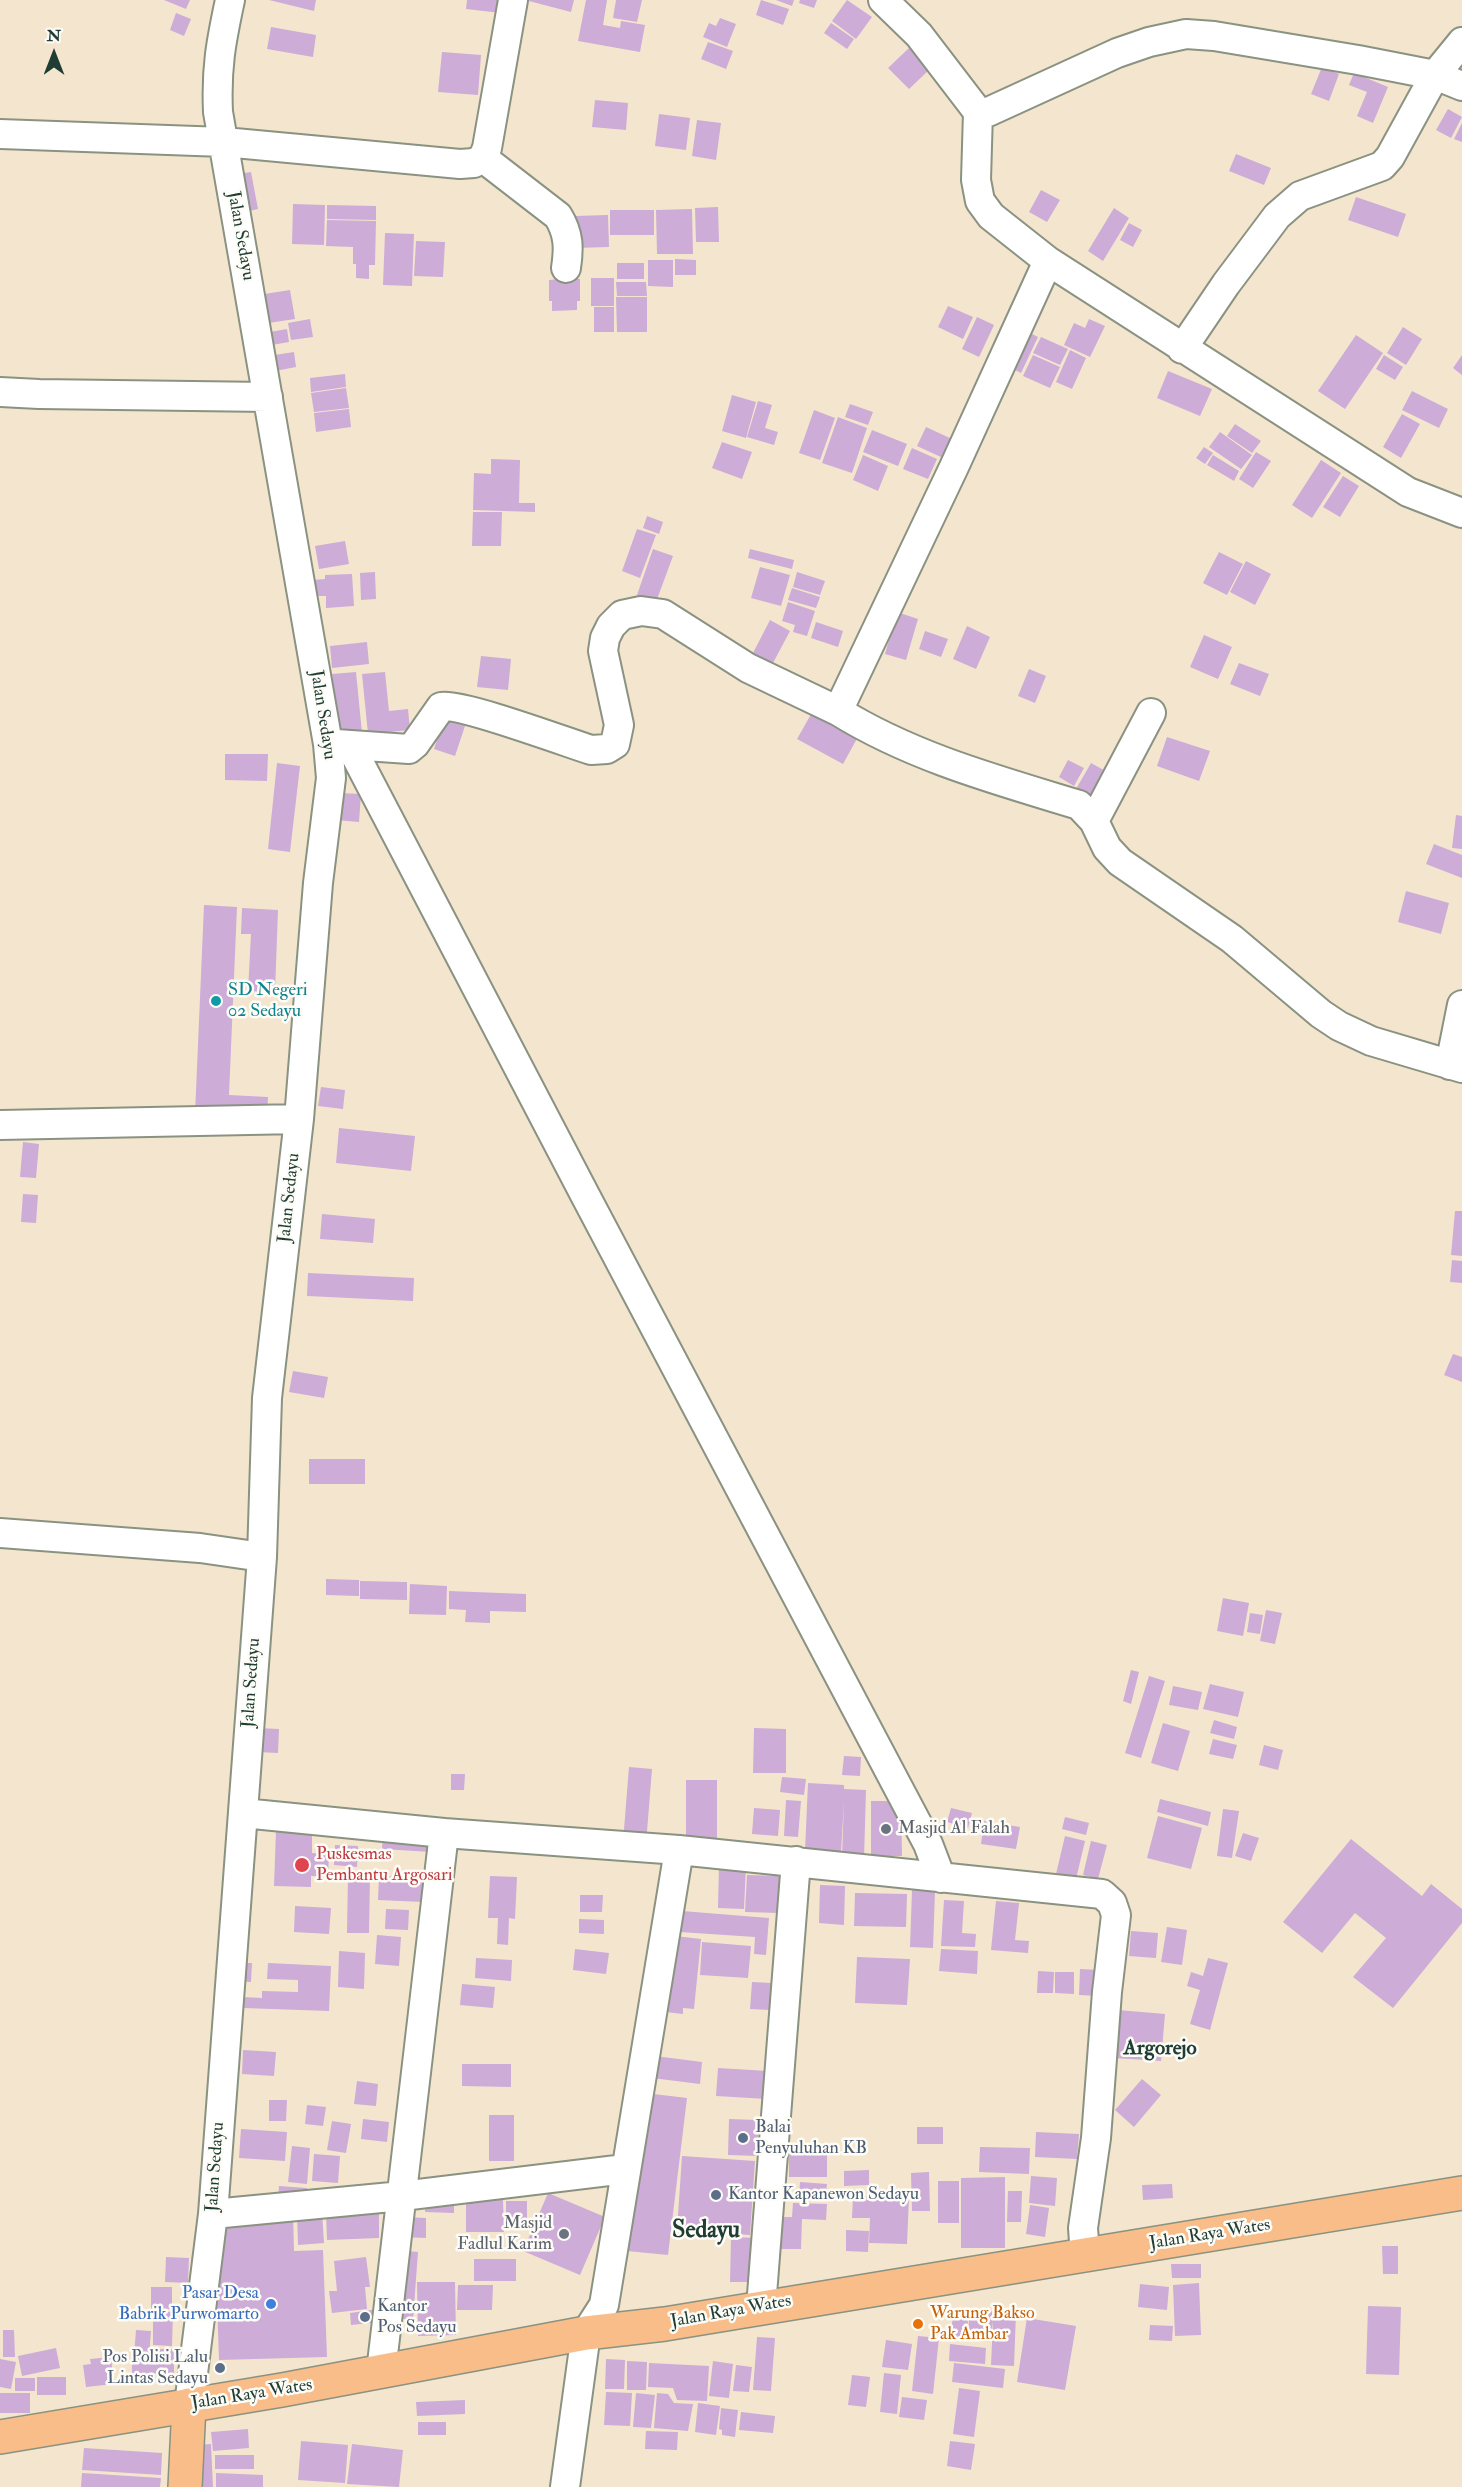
<!DOCTYPE html>
<style>
body{margin:0}
#map{position:relative;width:1462px;height:2487px;overflow:hidden;background:#f4e6ce;font-family:"IM FELL Double Pica",serif}
canvas{display:block}
.north{position:absolute;left:24px;top:24px;width:60px;height:60px;-webkit-text-stroke:4px #fdfcf7;paint-order:stroke;rotate:0deg;font-size:16px;font-weight:700;line-height:24px;text-align:center;color:#1f3d34}
.north::after{content:'';display:block;margin:auto;width:21px;height:27px;background:#1f3d34;clip-path:polygon(50% 0,100% 100%,50% 72%,0 100%)}
</style>
<div id="map">
<canvas width="1462" height="2487"></canvas>
<div class="north">N</div>
</div>
<script>
const ctx = document.querySelector('canvas').getContext('2d');
ctx.lineJoin = 'round';
function fill(path, color) { ctx.fillStyle = color; ctx.fill(path, 'evenodd'); }
function stroke(path, color, width, dash) { ctx.strokeStyle = color; ctx.lineWidth = width; ctx.lineCap = dash ? 'butt' : 'round'; ctx.setLineDash(dash || []); ctx.stroke(path); }
function drawText(font, color, halo, rows, align = 'center') {
  ctx.font = font + ' "IM FELL Double Pica",serif'; ctx.lineWidth = 5; ctx.setLineDash([]); ctx.textBaseline = 'middle'; ctx.strokeStyle = halo; ctx.fillStyle = color; for (const [text, x, y, turn = 0] of rows) {
    ctx.save(); ctx.translate(x, y); ctx.rotate((+turn || 0) * Math.PI / 180); ctx.textAlign = isNaN(turn) ? turn : align; if (halo) ctx.strokeText(text, 0, 0); ctx.fillText(text, 0, 0); ctx.restore();
  }
}
const building = new Path2D(`
 M164 0H190L186 9Z
 M269 0H316L314 11Z
 M467 0H502L501 13 466 9Z
 M525 0H574L571 12Z
 M586 0H607L603 25 620 28 621 21 645 25 640 52 578 41Z
 M616 0H642L637 22 613 18Z
 M761 0 789 9 783 25 756 15Z
 M776 0H794L792 6Z
 M800 0H817L814 8 799 3Z
 M847 0 872 17 856 39 832 21Z
 M176 13 191 19 184 36 170 30Z
 M720 18 736 24 727 47 703 37 709 23 716 26Z
 M831 23 854 39 847 49 824 33Z
 M271 27 316 35 313 57 267 49Z
 M708 42 733 51 726 69 701 59Z
 M909 48 930 69 909 89 888 68Z
 M442 52 481 55 478 95 438 92Z
 M1322 67 1339 74 1329 101 1311 94Z
 M1354 73 1388 87 1373 123 1357 116 1367 92 1349 85Z
 M595 100 628 103 626 130 592 127Z
 M1448 109 1462 117 1451 138 1436 130Z
 M659 114 690 118 686 150 655 146Z
 M697 120 721 123 716 160 692 156Z
 M1462 123V142L1454 139Z
 M1236 154 1271 168 1264 185 1229 171Z
 M251 172 258 209 245 212 238 174Z
 M1041 190 1060 200 1047 222 1029 212Z
 M1356 197 1406 214 1398 237 1348 220Z
 M293 204 325 205 324 245 292 244Z
 M327 205 376 206V220L327 219Z
 M718 207 719 242H696L695 208Z
 M1114 208 1129 218 1103 261 1088 251Z
 M692 209 693 254H657L656 210Z
 M610 210H654V235H610Z
 M608 215 609 247 575 248V216Z
 M327 220 376 221 375 265H369V279L356 278V264H353V247L326 246Z
 M1129 223 1142 230 1133 247 1120 240Z
 M385 233 414 234 412 286 383 285Z
 M416 241 445 242 443 277 414 276Z
 M675 259 696 260V275H675Z
 M648 260H673V287L648 286Z
 M617 263H644V279H617Z
 M575 272V279H580V301H577V310L552 311V301H549V280L559 279Z
 M591 278H614V306H591Z
 M616 282H646L647 296H617Z
 M290 290 295 319 262 324 258 295Z
 M616 297H647V332H617Z
 M948 306 973 317 963 339 938 327Z
 M594 307H614V332H594Z
 M977 317 994 325 979 357 962 349Z
 M310 319 313 337 291 340 288 323Z
 M1089 319 1105 326 1090 357 1064 345 1074 323 1085 328Z
 M1403 327 1422 339 1406 365 1387 353Z
 M287 329 289 342 266 346 264 333Z
 M1022 329 1038 337 1021 373 1005 365Z
 M1356 335 1383 353 1345 409 1318 391Z
 M1041 337 1068 349 1060 365 1033 353Z
 M1070 350 1086 358 1072 389 1056 382Z
 M294 352 296 367 270 372 268 356Z
 M1033 355 1060 367 1050 388 1023 376Z
 M1384 355 1403 367 1395 380 1376 369Z
 M1462 355V375L1453 368Z
 M1168 371 1212 389 1200 416 1157 398Z
 M345 374 346 387 311 392 310 378Z
 M346 388 349 408 314 412 311 393Z
 M1412 391 1448 409 1439 428 1402 410Z
 M732 395 756 402 746 438 722 431Z
 M758 401 772 405 765 428 778 432 774 445 747 437Z
 M850 404 873 412 868 425 845 417Z
 M349 409 351 427 316 432 314 413Z
 M814 410 835 418 820 460 799 453Z
 M1402 414 1420 424 1401 458 1383 447Z
 M838 417 867 428 852 473 822 463Z
 M1235 424 1261 441 1252 453 1227 436Z
 M926 427 952 439 943 458 917 446Z
 M872 430 907 444 898 466 863 452Z
 M1220 432 1252 455 1241 469 1209 447Z
 M722 442 752 452 742 479 712 468Z
 M1204 447 1213 453 1205 464 1196 458Z
 M912 448 937 459 928 479 903 469Z
 M1256 452 1271 461 1253 488 1239 479Z
 M863 455 888 466 878 491 853 480Z
 M1213 455 1239 471 1234 481 1207 465Z
 M491 459 520 460 519 503H535V512L473 510 474 473 491 474Z
 M1321 460 1341 473 1312 518 1292 505Z
 M1343 476 1359 486 1340 517 1323 507Z
 M473 512H502L501 546H472Z
 M647 516 663 522 659 534 643 528Z
 M637 529 656 535 640 578 622 571Z
 M345 541 349 564 319 569 315 546Z
 M653 549 673 556 656 602 637 595Z
 M750 549 794 560 792 569 748 558Z
 M1219 552 1243 564 1227 595 1203 583Z
 M1246 561 1271 574 1255 605 1230 592Z
 M760 567 790 575 781 606 751 598Z
 M375 572 376 599 361 600 360 573Z
 M797 572 825 581 820 595 793 587Z
 M352 574 354 606 326 608V596H312V580L325 579V575Z
 M792 588 820 597 816 608 788 600Z
 M788 602 815 611 807 636 793 632 795 625 782 621Z
 M897 612 918 619 906 660 885 654Z
 M770 620 790 631 773 663 753 653Z
 M816 622 843 631 838 647 811 638Z
 M967 626 990 637 976 669 953 659Z
 M925 631 948 639 941 657 919 649Z
 M1204 635 1232 647 1218 679 1190 667Z
 M367 642 369 664 332 668 330 646Z
 M481 656 511 659 508 690 477 687Z
 M1239 663 1269 674 1260 696 1230 684Z
 M1029 669 1046 676 1035 703 1018 696Z
 M356 672 362 733 338 735 332 674Z
 M385 672 389 711 408 709 410 730 368 734 362 674Z
 M814 709 859 735 843 764 797 739Z
 M447 710 468 717 455 756 434 749Z
 M1167 737 1210 751 1199 781 1157 766Z
 M225 754H268L267 781 225 780Z
 M1068 760 1084 768 1074 786 1059 777Z
 M277 763 300 766 290 852 268 849Z
 M1091 763 1111 774 1097 800 1076 789Z
 M339 793 361 794 359 822 336 820Z
 M1456 815 1462 816V849L1452 848Z
 M1434 844 1462 855V878L1426 864Z
 M1406 891 1449 903 1441 934 1398 922Z
 M204 905 237 907 229 1095 268 1097 267 1117 195 1114Z
 M242 908 278 910 275 992 248 991 251 934H241Z
 M321 1087 345 1090 343 1109 318 1106Z
 M339 1128 415 1136 411 1171 336 1163Z
 M23 1142 39 1144 36 1178 20 1177Z
 M23 1194 38 1195 36 1223 21 1222Z
 M1455 1211H1462V1256L1451 1255Z
 M322 1214 375 1219 373 1243 320 1239Z
 M1452 1260 1462 1261V1283L1450 1282Z
 M308 1273 414 1278 413 1301 307 1296Z
 M1453 1354 1462 1357V1382L1444 1375Z
 M293 1371 328 1377 324 1398 289 1392Z
 M309 1459H365V1484H309Z
 M326 1579 359 1580V1596L326 1595Z
 M360 1581 407 1582V1600L360 1599Z
 M410 1584 447 1586 446 1615 409 1614Z
 M449 1591 526 1594V1612L490 1611V1623L465 1622 466 1610 449 1609Z
 M1223 1598 1249 1603 1243 1636 1217 1631Z
 M1266 1610 1282 1613 1275 1644 1260 1641Z
 M1250 1613 1263 1615 1260 1634 1247 1632Z
 M1131 1670 1139 1672 1131 1704 1123 1701Z
 M1149 1676 1165 1681 1141 1758 1125 1753Z
 M1210 1684 1244 1692 1238 1717 1203 1709Z
 M1173 1686 1202 1692 1198 1710 1169 1705Z
 M1214 1720 1237 1727 1234 1739 1210 1733Z
 M1163 1723 1190 1731 1178 1771 1151 1763Z
 M258 1728 279 1729 278 1753 257 1752Z
 M754 1728 786 1729V1773H753Z
 M1213 1739 1237 1745 1233 1759 1209 1754Z
 M1264 1745 1283 1750 1278 1770 1259 1765Z
 M844 1756 861 1757 860 1776 842 1775Z
 M629 1767 652 1769 646 1844 623 1842Z
 M451 1774H465L464 1790H451Z
 M782 1777 806 1779 804 1795 780 1792Z
 M686 1780H717V1844H686Z
 M808 1783 844 1785V1789L866 1790 864 1859 842 1858 844 1800 841 1853 805 1851Z
 M1160 1799 1211 1812 1208 1826 1157 1812Z
 M786 1800 801 1801 798 1837 784 1836Z
 M871 1801H901L902 1856H871Z
 M754 1808 780 1810 778 1836 752 1834Z
 M951 1808 972 1813 968 1828 947 1822Z
 M1223 1809 1239 1811 1232 1858 1217 1856Z
 M1158 1816 1202 1828 1191 1869 1147 1858Z
 M1065 1817 1089 1823 1086 1835 1062 1829Z
 M984 1821 1020 1827 1016 1849 981 1844Z
 M276 1830 312 1832V1853L329 1854 328 1876H311V1887L274 1886Z
 M383 1831 432 1834 431 1852 382 1849Z
 M1243 1833 1259 1838 1251 1861 1235 1856Z
 M1065 1836 1085 1841 1076 1879 1056 1874Z
 M1351 1839 1422 1896 1431 1884 1462 1909V1923L1393 2008 1353 1977 1386 1938 1355 1913 1322 1953 1283 1922Z
 M1091 1841 1107 1845 1098 1879 1083 1875Z
 M335 1845 358 1846 357 1867 334 1865Z
 M719 1864 746 1865 744 1909 718 1908Z
 M348 1875 370 1876 369 1933H347Z
 M747 1875 781 1876 779 1913 745 1912Z
 M379 1876 424 1878 423 1902 378 1900Z
 M490 1876 517 1877 515 1919 509 1918 508 1945 497 1944 498 1918H488Z
 M820 1885 845 1886 844 1925 819 1923Z
 M912 1890 935 1891 933 1948 910 1947Z
 M855 1893 907 1894 906 1927 854 1926Z
 M580 1895H603L602 1912H580Z
 M944 1900 964 1901 962 1933 976 1934 975 1947 941 1946Z
 M996 1901 1019 1903 1015 1940 1029 1941 1028 1953 991 1950Z
 M295 1906 331 1908 329 1934 294 1932Z
 M386 1909 409 1910 408 1930 385 1929Z
 M682 1911 769 1918 766 1955 754 1954 755 1937 680 1932Z
 M579 1919 604 1920V1934L579 1933Z
 M1167 1927 1187 1930 1182 1965 1161 1962Z
 M1131 1931 1158 1933 1156 1958 1129 1956Z
 M377 1935 401 1937 399 1966 375 1964Z
 M675 1936 701 1939 694 2009 683 2008V2014L666 2012Z
 M702 1942 751 1946 748 1978 700 1975Z
 M575 1949 609 1953 606 1974 573 1970Z
 M941 1949 978 1951 977 1974 939 1971Z
 M339 1951 365 1953 364 1989 338 1987Z
 M857 1957 910 1959 907 2005 855 2003Z
 M476 1958 512 1960 511 1981 475 1978Z
 M1208 1958 1228 1963 1210 2030 1190 2024 1200 1990 1187 1986 1191 1972 1203 1976Z
 M238 1963H252L251 1982 237 1981Z
 M268 1963 331 1966 329 2011 243 2008V1997L262 1998V1991L298 1992V1980L267 1979Z
 M1080 1969 1100 1970 1099 1996 1079 1995Z
 M1038 1971 1054 1972 1053 1993H1037Z
 M1055 1972H1074V1994L1055 1993Z
 M752 1982 772 1983 770 2010 750 2009Z
 M462 1984 495 1987 493 2008 460 2005Z
 M1118 2010 1165 2014 1161 2061 1114 2058Z
 M243 2050 276 2052 274 2076 242 2074Z
 M655 2056 702 2062 700 2084 652 2078Z
 M462 2064H511V2087L462 2086Z
 M718 2068 768 2071 767 2099 716 2096Z
 M1142 2079 1161 2095 1134 2127 1115 2110Z
 M357 2081 378 2084 376 2106 354 2104Z
 M645 2093 687 2098 668 2255 627 2251Z
 M269 2100H287L286 2121H269Z
 M307 2105 326 2107 323 2126 305 2124Z
 M489 2115H514V2161H489Z
 M363 2119 389 2122 387 2142 361 2139Z
 M729 2119 758 2120V2156L728 2155Z
 M332 2121 351 2124 346 2153 327 2150Z
 M917 2127H943V2144H917Z
 M241 2129 287 2132 285 2161 239 2158Z
 M1036 2132 1079 2134 1077 2159 1035 2157Z
 M292 2146 310 2148 307 2184 288 2182Z
 M980 2147 1030 2148 1029 2174 979 2172Z
 M789 2151H827V2177H789Z
 M314 2154 340 2156 338 2183 312 2181Z
 M682 2156 755 2161 750 2235 677 2230Z
 M869 2170V2185L844 2186V2171Z
 M929 2172 930 2211H912L911 2173Z
 M1031 2176 1057 2178 1055 2206 1029 2203Z
 M1005 2177V2248H961V2178Z
 M938 2181H959V2223H938Z
 M800 2182 827 2184 825 2199 799 2197Z
 M1172 2184 1173 2198 1143 2200 1142 2185Z
 M279 2186 307 2188 306 2202 278 2200Z
 M1008 2191H1022L1021 2222H1007Z
 M548 2193 605 2217 580 2275 523 2251Z
 M853 2196 909 2198 907 2244 869 2243 870 2218H852Z
 M425 2198H454V2213L425 2212Z
 M466 2200H503L504 2232H466Z
 M506 2201H527V2229H506Z
 M793 2203 827 2204 826 2220 802 2219 801 2249H776V2217H792Z
 M1030 2205 1049 2208 1045 2237 1026 2234Z
 M379 2211V2238L327 2240 326 2212Z
 M322 2212 324 2243 298 2245 297 2213Z
 M293 2213 294 2251 323 2250 327 2357 219 2360 214 2215Z
 M403 2217 426 2218V2238L402 2237Z
 M846 2230 869 2231 868 2252 846 2251Z
 M731 2237 757 2238 756 2282H730Z
 M1382 2246H1398V2274H1383Z
 M398 2250 418 2252 413 2320 393 2318Z
 M166 2257 189 2258 188 2283 165 2282Z
 M366 2257 370 2287H365L367 2309 332 2313 329 2291H337L334 2261Z
 M474 2259H516V2281H474Z
 M1171 2264H1201V2278H1172Z
 M417 2282H455L456 2335 418 2336Z
 M1199 2283 1201 2335 1175 2336 1173 2285Z
 M1140 2284 1169 2287 1167 2310 1138 2307Z
 M458 2285H493L492 2310H457Z
 M151 2287H172V2309H151Z
 M1368 2306 1401 2307 1399 2375 1366 2374Z
 M379 2309 380 2322 351 2325 350 2313Z
 M954 2310 969 2312 966 2339 950 2337Z
 M970 2310 1016 2313 1014 2366 991 2365 993 2321 990 2342 967 2340Z
 M153 2311 173 2312 172 2346 153 2345Z
 M1027 2318 1076 2326 1065 2390 1017 2382Z
 M1150 2325 1173 2326 1172 2341 1149 2340Z
 M3 2330H14L15 2357H3Z
 M136 2330 151 2331 149 2356 134 2355Z
 M918 2336 939 2338 933 2394 912 2391Z
 M757 2337 775 2338 771 2391 753 2390Z
 M886 2340 912 2344 908 2370 882 2367Z
 M950 2344 986 2348 985 2364 949 2361Z
 M56 2348 60 2368 22 2376 18 2356Z
 M155 2349H174V2373L132 2374V2358H155Z
 M111 2357 114 2384 86 2387 83 2365 91 2364 90 2359Z
 M0 2359 16 2362 11 2389 0 2387Z
 M606 2359 625 2360 624 2389H605Z
 M627 2361 647 2362 646 2390H627Z
 M713 2361 733 2364 729 2398 709 2396Z
 M649 2363 709 2366 707 2401 677 2400 673 2388 648 2387Z
 M954 2363 1005 2369 1003 2388 952 2382Z
 M736 2365 752 2367 749 2392 733 2391Z
 M884 2373 901 2375 897 2414 880 2412Z
 M852 2375 870 2377 866 2407 848 2405Z
 M37 2377H66V2395H37Z
 M15 2378H35V2391H15Z
 M959 2388 980 2391 974 2437 953 2434Z
 M606 2392 632 2393 630 2426 604 2425Z
 M0 2393H30V2413H0Z
 M636 2393 655 2395 651 2428 633 2427Z
 M657 2393 668 2394 674 2403 693 2404 688 2431 654 2428Z
 M902 2397 927 2400 924 2420 899 2417Z
 M465 2400V2414L417 2416 416 2402Z
 M698 2403 720 2406 716 2435 695 2432Z
 M721 2408 738 2410 735 2437 722 2435V2430L719 2429Z
 M741 2412 775 2416 773 2433 739 2430Z
 M418 2422H446V2435H418Z
 M248 2429 249 2448 213 2451 211 2432Z
 M646 2431 678 2432 677 2450 645 2449Z
 M301 2441 348 2445 345 2483 298 2480Z
 M950 2441 975 2444 971 2470 947 2466Z
 M211 2444 213 2487H194L192 2445Z
 M352 2444 403 2450 399 2487 347 2484Z
 M84 2448 162 2453 161 2475 82 2470Z
 M215 2455H254V2469H215Z
 M82 2473 161 2478 160 2487H81Z
 M216 2473 263 2475V2487H216Z`);
const minor = new Path2D(`
 M883 0 919 35 978 112H988L1117 53 1149 42 1186 34 1214 36 1358 60 1435 75 1462 86
 M978 112 976 180 980 201 991 216 1048 261 1408 492 1462 513
 M0 134 224 142 460 164 474 163 483 158 487 148 513 0
 M483 158 558 216C569 234 569 248 566 268
 M1182 349 1226 284 1277 216 1300 196 1382 166 1390 157 1435 75 1462 42
 M0 392 39 394 268 397
 M838 711C912 757 997 780 1079 805L1094 821 1107 848 1120 862 1232 939 1321 1014 1339 1026 1371 1041 1462 1068
 M336 744 409 749 415 744 441 707C458 702 566 742 591 750L607 749 615 744 619 725 603 651 605 638 611 626 622 615 641 611 663 614 748 668 838 711 954 467 1048 261
 M350 745 585 1195 928 1844 941 1878
 M1094 821 1151 713
 M1450 1065 1462 1005
 M0 1125 299 1119
 M0 1533 200 1548 262 1557
 M243 1813 444 1833 679 1850 1102 1894 1112 1903 1116 1915 1107 1992 1096 2138 1083 2228 1085 2256
 M213 2214 402 2196 625 2169
 M761 2307 796 1861
 M381 2372 444 1833
 M189 2405 213 2214 262 1557 267 1398 299 1119 318 883 331 778 328 744 218 112C216 68 221 42 230 0
 M565 2487 586 2333 604 2305 679 1850`);
const major = new Path2D(`
 M185 2487 189 2405`);
const highway = new Path2D(`
 M0 2437 282 2390 586 2333 665 2324 1462 2193`);
const markers = [
 [216,1001,6,"#0f9aa8"],
 [886,1829,6,"#6b7280"],
 [302,1865,8,"#e0444e"],
 [743,2138,6,"#5c6f8a"],
 [716,2195,6,"#5c6f8a"],
 [564,2234,6,"#6b7280"],
 [271,2304,6,"#3f7fe0"],
 [365,2317,6,"#5c6f8a"],
 [918,2324,6,"#e8710a"],
 [220,2368,6,"#5c6f8a"]
];
const streetNames = [
 ["Jalan Sedayu",240,236,80],
 ["Jalan Sedayu",322,715,81],
 ["Jalan Sedayu",290,1198,-84],
 ["Jalan Sedayu",252,1683,-86],
 ["Jalan Sedayu",216,2167,-86],
 ["Jalan Raya Wates",1210,2235,-9],
 ["Jalan Raya Wates",731,2312,-10],
 ["Jalan Raya Wates",252,2395,-9]
];
const cultureNames = [
 ["SD Negeri",228,991],
 ["02 Sedayu",228,1012]
];
const worshipNames = [
 ["Masjid Al Falah",898,1829],
 ["Masjid",552,2224,"right"],
 ["Fadlul Karim",552,2245,"right"]
];
const healthNames = [
 ["Puskesmas",316,1855],
 ["Pembantu Argosari",316,1876]
];
const serviceNames = [
 ["Balai",755,2128],
 ["Penyuluhan KB",755,2149],
 ["Kantor Kapanewon Sedayu",728,2195],
 ["Kantor",377,2307],
 ["Pos Sedayu",377,2328],
 ["Pos Polisi Lalu",208,2358,"right"],
 ["Lintas Sedayu",208,2379,"right"]
];
const shopNames = [
 ["Pasar Desa",259,2294],
 ["Babrik Purwomarto",259,2315]
];
const foodNames = [
 ["Warung Bakso",930,2314],
 ["Pak Ambar",930,2335]
];
const quarterNames = [
 ["Argorejo",1160,2049]
];
const districtNames = [
 ["Sedayu",706,2232]
];
fill(building, '#cdacd7');
stroke(minor, '#8a9281', 32);
stroke(major, '#8a9281', 36);
stroke(highway, '#8a9281', 36);
stroke(minor, '#fff', 28);
stroke(major, '#f8bd89', 33);
stroke(highway, '#f8bd89', 33);
for (const [x, y, r, color] of markers) { const dot = new Path2D(); dot.arc(x, y, r, 0, 2 * Math.PI); ctx.fillStyle = color; ctx.fill(dot); stroke(dot, '#fdfcf7', 2); }
drawText('18px', '#1f3d34', '#fdfcf7', streetNames);
drawText('18px', '#0d838f', '#fdfcf7', cultureNames, 'left');
drawText('18px', '#5b616d', '#fdfcf7', worshipNames, 'left');
drawText('18px', '#be3a42', '#fdfcf7', healthNames, 'left');
drawText('18px', '#4e5e75', '#fdfcf7', serviceNames, 'left');
drawText('18px', '#366cbe', '#fdfcf7', shopNames, 'right');
drawText('18px', '#c56008', '#fdfcf7', foodNames, 'left');
drawText('bold 21px', '#1f3d34', '#fdfcf7', quarterNames);
drawText('bold 24px', '#1f3d34', '#fdfcf7', districtNames);
</script>
